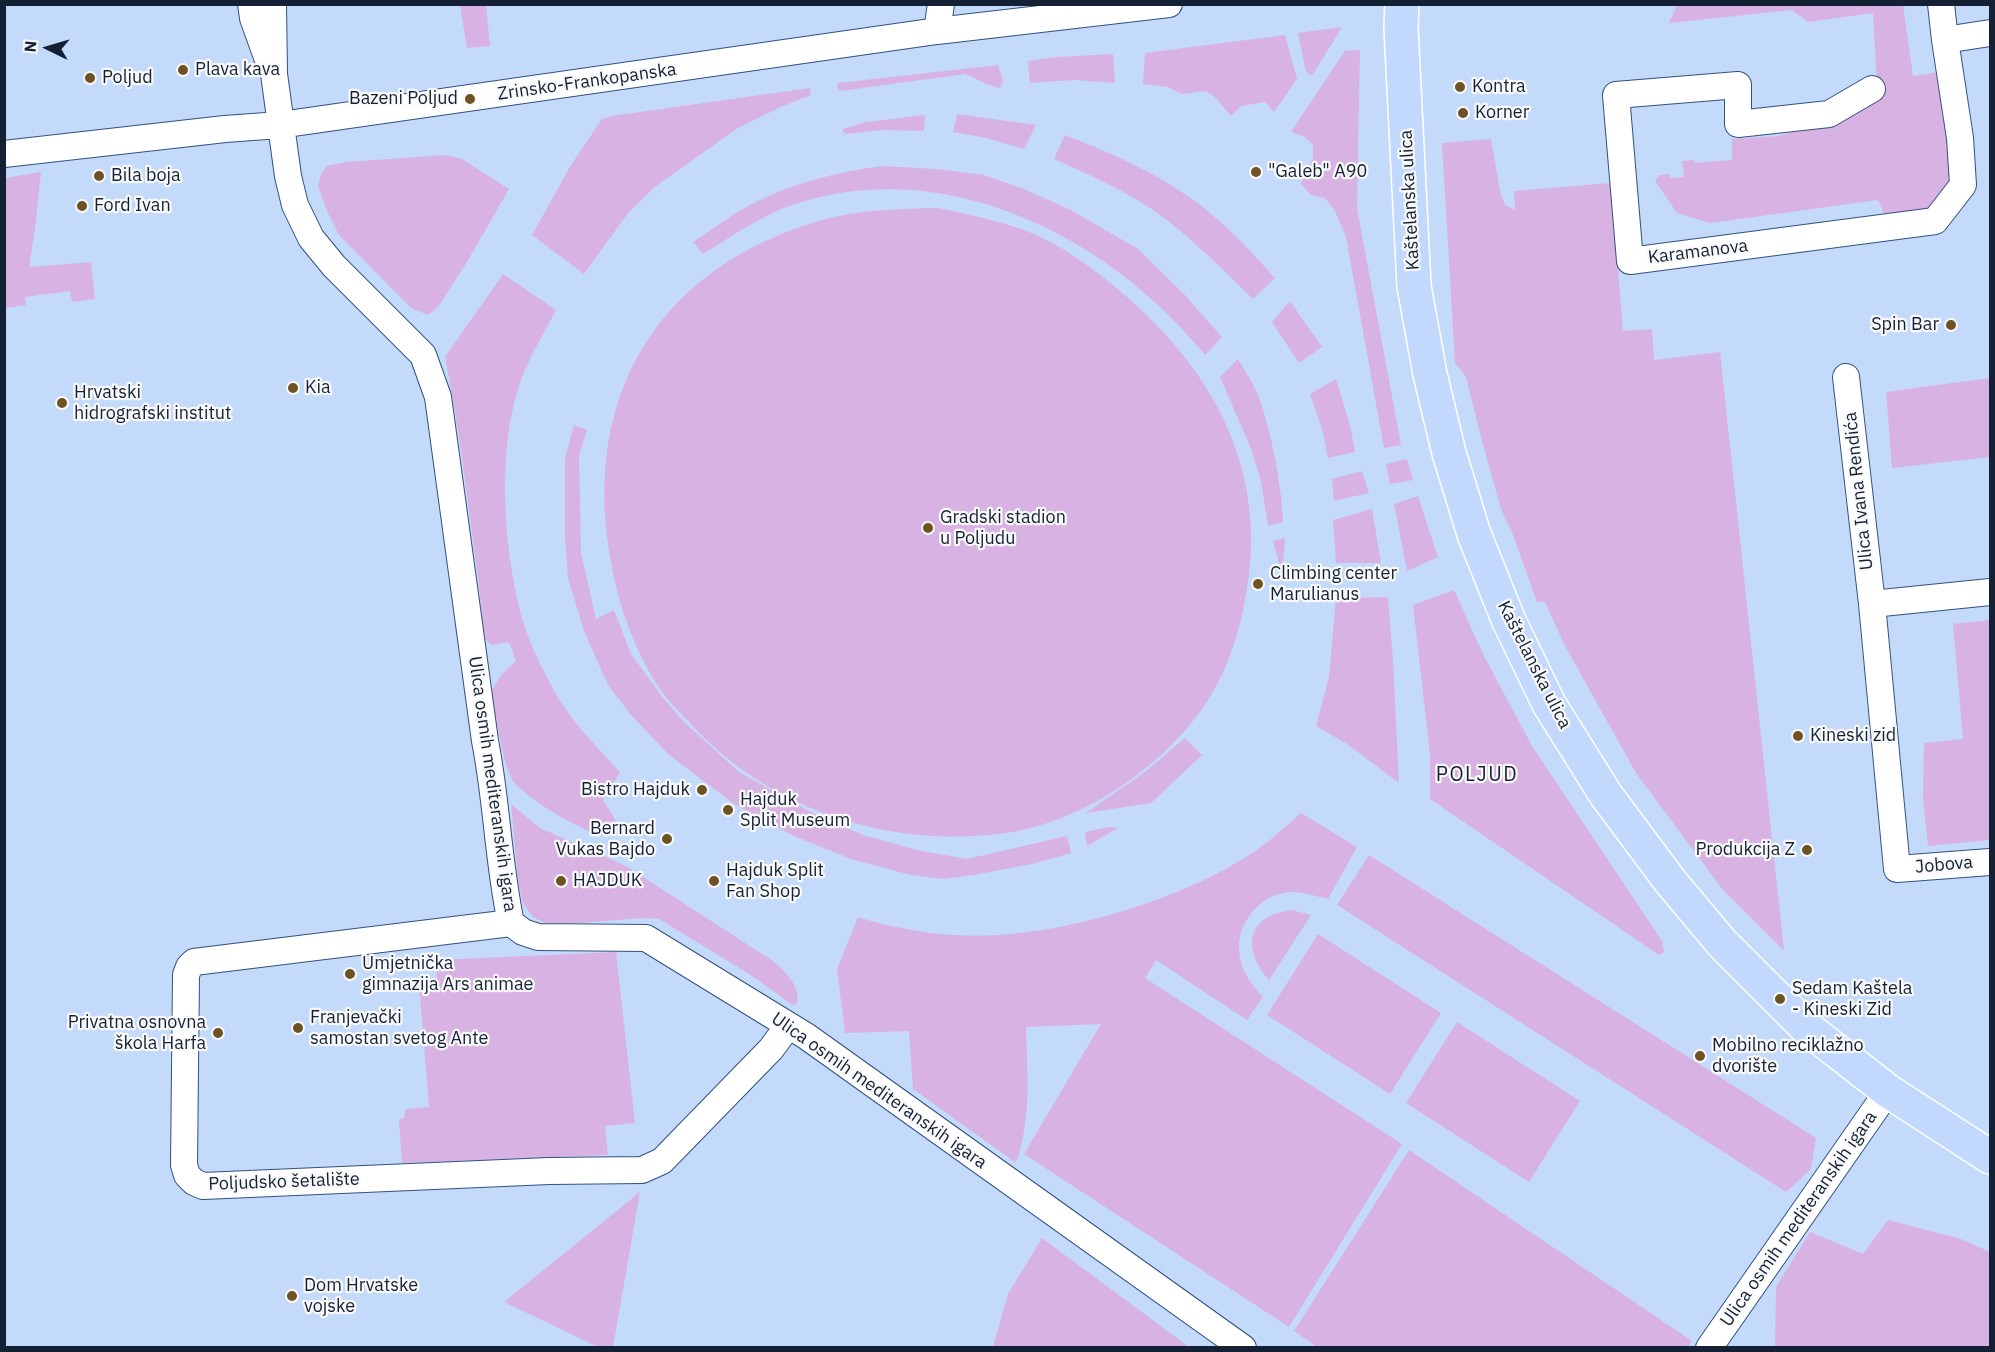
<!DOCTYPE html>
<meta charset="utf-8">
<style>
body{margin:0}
#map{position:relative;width:1995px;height:1352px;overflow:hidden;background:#c4dafb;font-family:"IBM Plex Sans",sans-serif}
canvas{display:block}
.frame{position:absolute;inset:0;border:6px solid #142135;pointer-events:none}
.north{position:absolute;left:18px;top:18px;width:60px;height:60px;-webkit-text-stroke:4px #f9f9f9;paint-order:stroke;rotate:275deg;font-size:16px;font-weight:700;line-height:24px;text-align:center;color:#142135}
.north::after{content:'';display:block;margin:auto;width:21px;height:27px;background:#142135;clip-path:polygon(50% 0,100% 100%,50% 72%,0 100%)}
</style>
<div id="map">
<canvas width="1995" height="1352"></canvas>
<div class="frame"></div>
<div class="north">N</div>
</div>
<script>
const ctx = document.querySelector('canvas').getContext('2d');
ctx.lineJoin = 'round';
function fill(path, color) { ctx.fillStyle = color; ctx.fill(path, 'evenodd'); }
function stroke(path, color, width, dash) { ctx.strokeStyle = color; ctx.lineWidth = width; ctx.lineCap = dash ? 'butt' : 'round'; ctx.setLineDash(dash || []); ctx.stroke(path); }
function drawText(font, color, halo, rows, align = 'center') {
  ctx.font = font + ' "IBM Plex Sans",sans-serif'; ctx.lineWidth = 4.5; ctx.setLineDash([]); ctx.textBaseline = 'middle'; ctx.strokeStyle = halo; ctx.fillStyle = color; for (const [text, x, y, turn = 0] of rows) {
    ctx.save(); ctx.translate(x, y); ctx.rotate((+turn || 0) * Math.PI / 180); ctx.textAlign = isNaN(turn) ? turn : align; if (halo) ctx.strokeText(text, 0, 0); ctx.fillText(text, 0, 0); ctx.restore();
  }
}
const green = new Path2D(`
 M460 5H486L490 46 467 48Z
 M1677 5H1903L1913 76 1940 72 1952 161 1948 190 1930 212 1885 216 1878 200 1710 223 1677 213 1655 181 1659 175 1670 174V178L1684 177 1682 161 1694 160V163L1732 160V139L1778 136 1847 116 1877 86 1873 13 1808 22 1792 10 1669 23Z
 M1342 27 1312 76 1306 72 1298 33Z
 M1285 35 1297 79 1274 112 1265 102 1241 106 1231 116 1215 97 1205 91 1182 94 1168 87 1143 84 1145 53Z
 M1360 50 1357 208 1401 445 1384 448 1346 237 1335 211 1325 198 1311 195 1301 184 1313 158V145L1305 137 1291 132 1345 51Z
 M1113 54 1115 83 1074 80 1030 83 1028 61 1057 57Z
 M998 65 1003 81 1000 88C987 86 977 78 965 74L840 91 837 87 838 83Z
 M810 88 811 95 783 106 738 128 656 186 628 213 584 274 532 235 571 165 602 119 612 116Z
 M957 114 1036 125 1024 149 986 138 953 132Z
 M925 115 924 131 882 130 846 134 843 132V129L866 122Z
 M1065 135C1109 152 1153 171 1192 199 1223 221 1250 250 1275 278L1253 299C1223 270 1194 240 1160 215 1132 194 1086 173 1054 159Z
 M1491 139 1500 191 1505 205 1515 210 1514 191 1611 183 1623 331 1652 329 1654 360 1720 352 1784 951 1723 890 1636 773 1565 646 1545 602H1537L1513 535 1501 509 1483 445 1466 377 1455 363 1442 143Z
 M446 155 462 159 509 189 467 262 438 307 428 315 411 308 339 235 327 211 318 186 321 174 327 166 346 162Z
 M882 166 937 169 984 175 1024 189 1071 210 1138 249 1184 294 1222 337 1205 355C1109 237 947 154 795 204 762 215 732 236 703 254L693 242C713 229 732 214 752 204 793 183 837 172 882 166Z
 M41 172 35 229 29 267 91 262 95 299 72 302 70 291 25 297 26 305 5 308V178Z
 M939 208C978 217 1019 224 1054 244 1080 258 1105 278 1127 297 1222 380 1272 484 1243 610 1230 671 1206 714 1160 756 1113 798 1053 830 989 835 877 845 765 806 689 722 680 712 669 702 662 692 633 649 617 602 609 551 584 390 662 267 819 221 858 209 899 209 939 208Z
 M503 274 556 310C544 333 530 356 521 380 497 446 503 543 520 611 526 635 538 661 550 683 567 717 594 744 620 772L603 800 618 824 616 831C613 832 611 834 607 835 590 838 523 796 513 781 503 766 495 710 491 691L502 674 516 661 509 642 491 645 483 637C482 600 476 563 471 526 464 469 456 413 445 357Z
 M1290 301 1322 347 1299 363 1272 322Z
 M1238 359C1245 371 1253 383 1258 395 1271 429 1282 487 1283 522L1268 526 1261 481 1251 449 1220 377Z
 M1990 378V457L1892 468 1886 392Z
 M1336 379 1350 425 1355 452 1328 458 1323 432 1310 394Z
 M574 425 587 430 579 456 581 553 596 619 614 610 631 654 663 698 684 722 739 772 809 811 863 835 921 851 967 859 1067 836 1071 853 1032 864 979 874 943 879 911 875 851 859 794 836 734 804 668 754 631 715 608 685 584 631 568 578 565 537V458Z
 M1407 459 1413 480 1390 484 1386 464Z
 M1362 471 1369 493 1334 501 1332 479Z
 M1418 496 1438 557 1407 571 1394 504Z
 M1372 509 1381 563H1336L1333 520Z
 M1285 538 1282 575 1273 541Z
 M1454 590 1484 656 1532 746 1662 941 1664 952 1659 955 1430 799V755L1413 605Z
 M1388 597 1393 660 1399 783 1347 744 1316 726 1329 677 1336 598Z
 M1990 620V840L1928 846 1923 800 1924 743 1963 739 1953 624Z
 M1185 738 1202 755 1151 803 1086 813 1145 772Z
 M511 804 540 828 626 866 773 961C786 972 801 987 797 1004L793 1005 746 972 659 919 644 918 581 923H545L533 917 523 903 518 881Z
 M1301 813 1357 847 1328 899C1316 896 1303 892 1291 892 1278 893 1266 898 1257 907 1228 935 1237 972 1263 997L1247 1020 1156 960 1145 978 1402 1144 1289 1327 1024 1154 1101 1024 1026 1027C1027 1075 1032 1117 1016 1163L913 1089 909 1031 845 1033 837 969 858 917C902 931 951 938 998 935 1078 930 1183 898 1251 854 1269 842 1285 827 1301 813Z
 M1110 827 1118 828 1087 846 1085 832Z
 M1369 855 1816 1138 1811 1169 1786 1192 1337 905Z
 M1292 910 1311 915 1269 980C1250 960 1241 927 1274 914 1279 912 1286 911 1292 910Z
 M1318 934 1441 1013 1390 1094 1267 1015Z
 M616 952 635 1123 605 1126 608 1155 402 1163 399 1120 404 1118 406 1109 429 1107 419 983 437 981 436 960Z
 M1457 1022 1580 1101 1529 1182 1406 1103Z
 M1409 1150 1692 1341 1688 1348 1317 1347 1294 1331Z
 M640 1192 613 1347H598L504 1302Z
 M1888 1220 1961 1239 1990 1252V1347H1775L1776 1287 1810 1232 1863 1254Z
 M1042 1238 1189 1347H993L1008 1294Z`);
const minor = new Path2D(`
 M251 4 253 18 267 57
 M273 4 274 74 288 176 295 205 311 238 334 266 423 355 438 397 485 741C497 801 498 863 511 923L523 932 538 937 646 938 806 1036 1243 1348
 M1941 4 1945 40 1990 33
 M937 31 941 4
 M1872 89 1829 114 1738 124V85L1616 95 1630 261 1935 221 1963 185 1960 138 1945 40
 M4 154 225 129 280 125 937 31 1169 4
 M1846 377 1872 604 1897 869 1990 862
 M1872 604 1990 592
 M511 923 194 962 189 967 186 975 184 1165 187 1175 194 1182 203 1186 549 1171 642 1170 662 1161 771 1049 788 1026
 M1709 1348 1888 1091`);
const major = new Path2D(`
 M1402 4 1401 28 1414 286 1430 374 1449 453 1474 534 1508 619 1549 704 1606 795 1670 881 1722 943 1807 1028 1888 1091 1990 1157`);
const markers = [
 [183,70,6,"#6d5224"],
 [90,78,6,"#6d5224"],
 [1460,87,6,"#6d5224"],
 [470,99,6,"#6d5224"],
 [1463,113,6,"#6d5224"],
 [1256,172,6,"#6d5224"],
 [99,176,6,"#6d5224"],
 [82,206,6,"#6d5224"],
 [1951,325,6,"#6d5224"],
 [293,388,6,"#6d5224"],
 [62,403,6,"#6d5224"],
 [928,528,6,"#6d5224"],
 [1258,584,6,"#6d5224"],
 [1798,736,6,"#6d5224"],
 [702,790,6,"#6d5224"],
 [728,810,6,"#6d5224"],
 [667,839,6,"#6d5224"],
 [1807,850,6,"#6d5224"],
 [561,881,6,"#6d5224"],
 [714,881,6,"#6d5224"],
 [350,974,6,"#6d5224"],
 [1780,999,6,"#6d5224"],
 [298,1028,6,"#6d5224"],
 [218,1033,6,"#6d5224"],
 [1700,1056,6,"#6d5224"],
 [292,1296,6,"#6d5224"]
];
const poiNames = [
 ["Plava kava",195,70],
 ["Poljud",102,78],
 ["Kontra",1472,87],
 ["Bazeni Poljud",458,99,"right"],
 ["Korner",1475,113],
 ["\"Galeb\" A90",1268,172],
 ["Bila boja",111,176],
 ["Ford Ivan",94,206],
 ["Spin Bar",1939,325,"right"],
 ["Kia",305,388],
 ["Hrvatski",74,393],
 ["hidrografski institut",74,414],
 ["Gradski stadion",940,518],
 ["u Poljudu",940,539],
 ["Climbing center",1270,574],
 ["Marulianus",1270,595],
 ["Kineski zid",1810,736],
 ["Bistro Hajduk",690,790,"right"],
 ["Hajduk",740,800],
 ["Split Museum",740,821],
 ["Bernard",655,829,"right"],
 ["Vukas Bajdo",655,850,"right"],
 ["Produkcija Z",1795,850,"right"],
 ["Hajduk Split",726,871],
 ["Fan Shop",726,892],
 ["HAJDUK",573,881],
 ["Umjetnička",362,964],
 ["gimnazija Ars animae",362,985],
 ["Sedam Kaštela",1792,989],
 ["- Kineski Zid",1792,1010],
 ["Franjevački",310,1018],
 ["samostan svetog Ante",310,1039],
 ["Privatna osnovna",206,1023,"right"],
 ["škola Harfa",206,1044,"right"],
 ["Mobilno reciklažno",1712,1046],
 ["dvorište",1712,1067],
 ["Dom Hrvatske",304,1286],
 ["vojske",304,1307]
];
const streetNames = [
 ["Zrinsko-Frankopanska",587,82,-8],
 ["Kaštelanska ulica",1410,200,-93],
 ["Karamanova",1698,252,-7],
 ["Ulica Ivana Rendića",1859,491,-96],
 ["Kaštelanska ulica",1534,665,63],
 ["Ulica osmih mediteranskih igara",492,784,82],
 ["Jobova",1944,865,-5],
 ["Ulica osmih mediteranskih igara",879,1091,35],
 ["Poljudsko šetalište",284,1182,-2],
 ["Ulica osmih mediteranskih igara",1799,1219,-55]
];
const neighbourhoodNames = [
 ["POLJUD",1477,775]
];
fill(green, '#d8b2e3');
stroke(minor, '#325180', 28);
stroke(major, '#fff', 36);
stroke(minor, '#fff', 26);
stroke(major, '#c2d9fd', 33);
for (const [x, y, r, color] of markers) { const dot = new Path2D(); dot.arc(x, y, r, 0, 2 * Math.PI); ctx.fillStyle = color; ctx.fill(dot); stroke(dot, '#f9f9f9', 2); }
drawText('18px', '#142135', '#f9f9f9', poiNames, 'left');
drawText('18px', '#142135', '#f9f9f9', streetNames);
ctx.letterSpacing = '1.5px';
drawText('20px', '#142135', '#f9f9f9', neighbourhoodNames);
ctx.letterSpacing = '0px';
</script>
